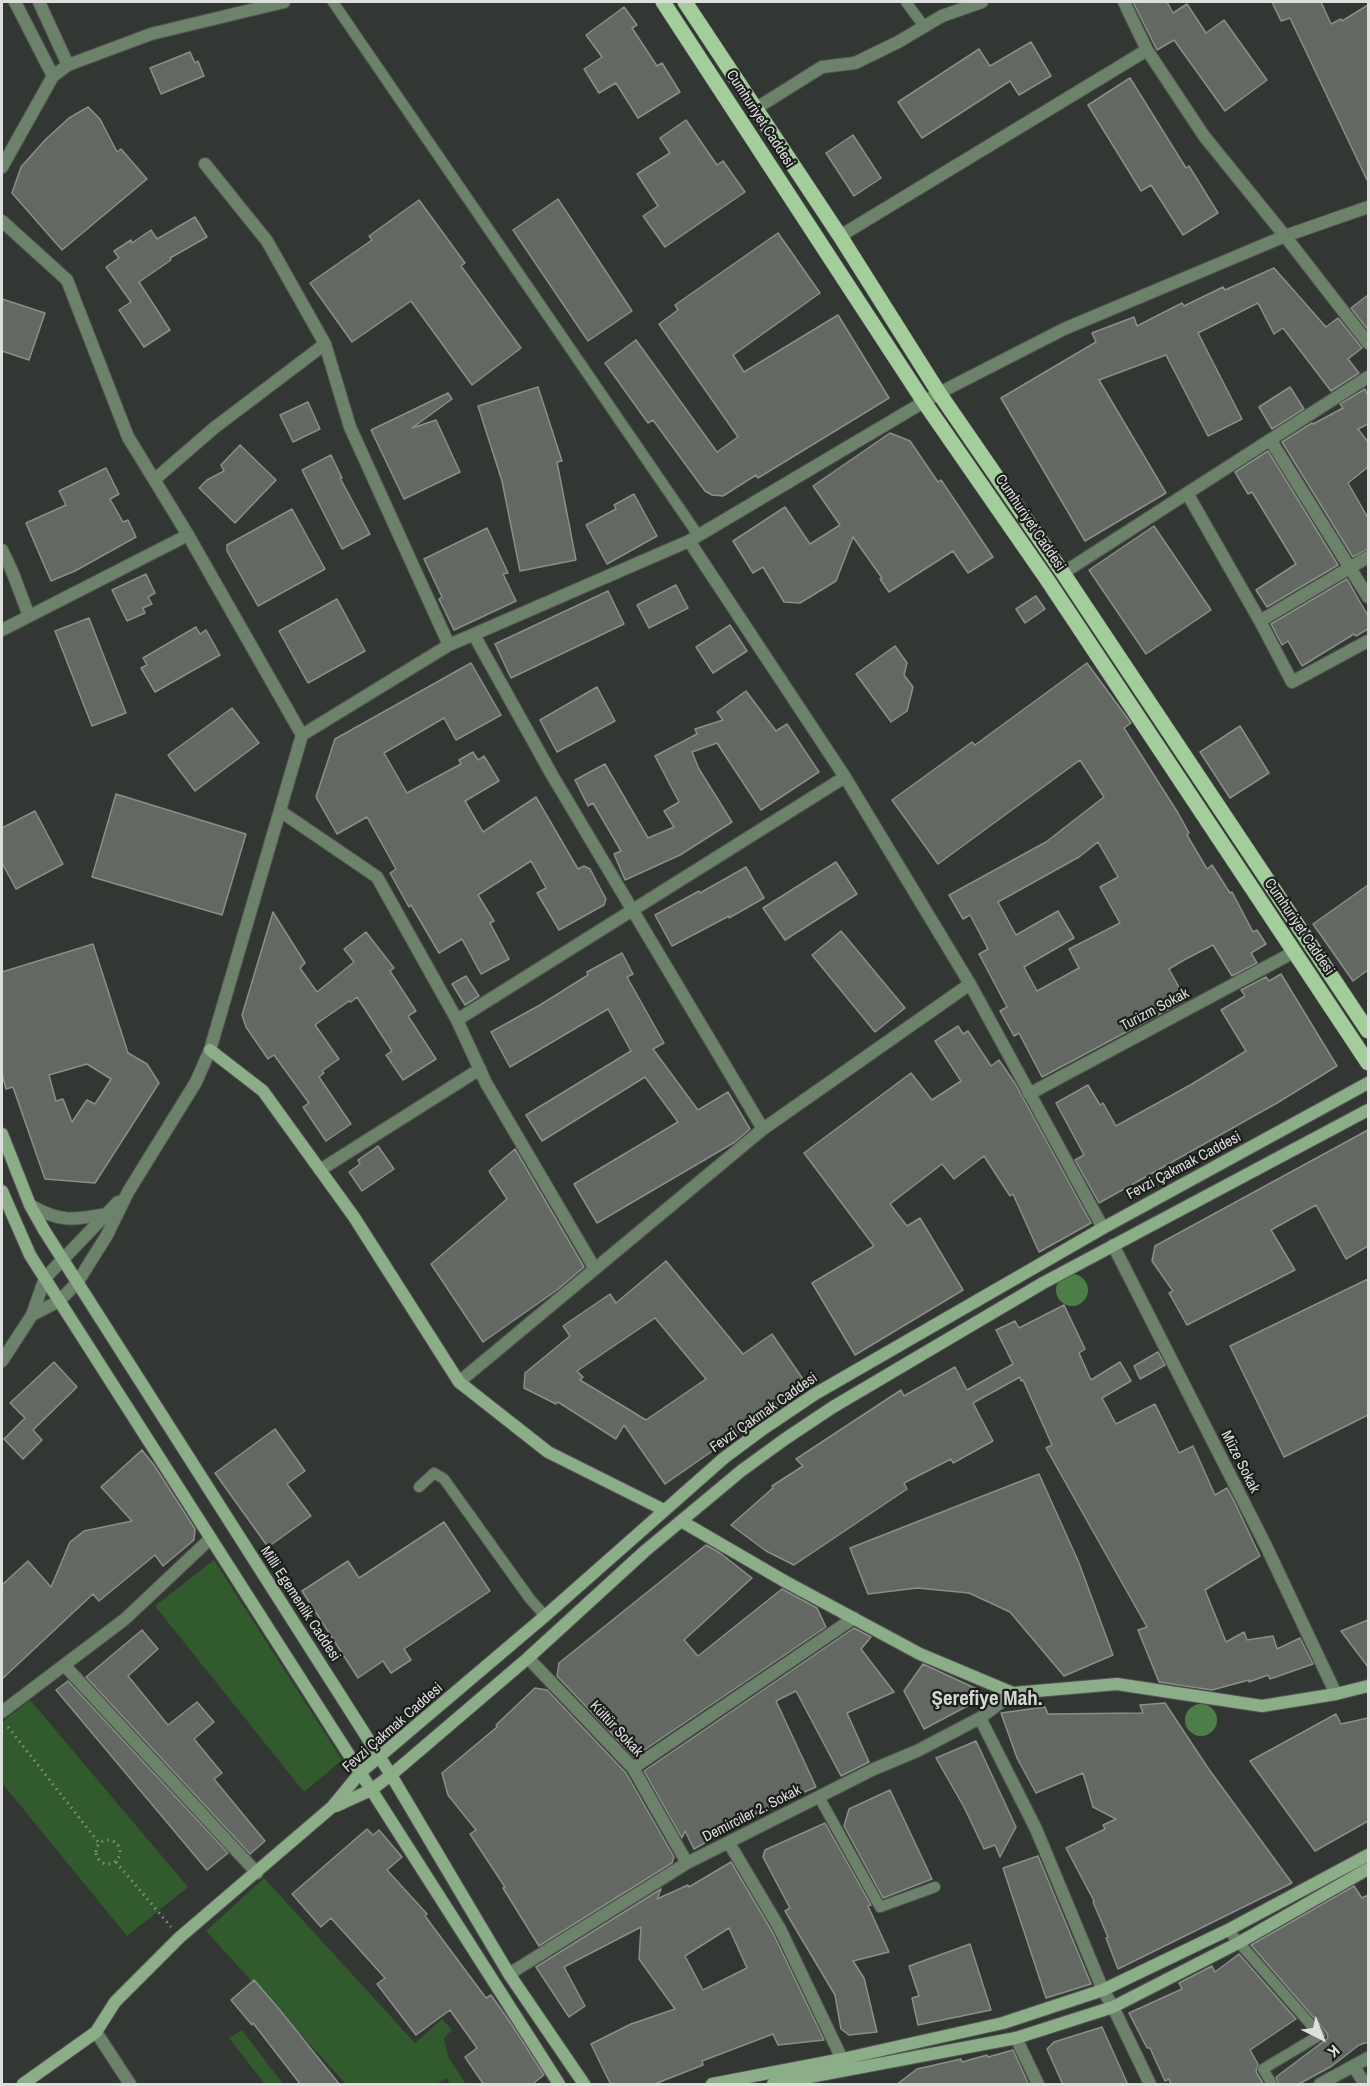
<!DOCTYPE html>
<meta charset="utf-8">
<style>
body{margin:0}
#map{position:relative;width:1370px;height:2086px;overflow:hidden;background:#333733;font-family:"Archivo Narrow",sans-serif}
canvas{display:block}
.frame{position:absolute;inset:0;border:3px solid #dddfdd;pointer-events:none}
.north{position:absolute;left:1292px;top:2008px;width:60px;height:60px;-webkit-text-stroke:4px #1c1e1c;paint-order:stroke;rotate:138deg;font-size:16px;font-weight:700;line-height:24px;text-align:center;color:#dddfdd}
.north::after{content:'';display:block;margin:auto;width:21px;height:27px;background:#dddfdd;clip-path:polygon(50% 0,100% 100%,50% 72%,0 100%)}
</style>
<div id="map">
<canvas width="1370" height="2086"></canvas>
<div class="frame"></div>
<div class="north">K</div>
</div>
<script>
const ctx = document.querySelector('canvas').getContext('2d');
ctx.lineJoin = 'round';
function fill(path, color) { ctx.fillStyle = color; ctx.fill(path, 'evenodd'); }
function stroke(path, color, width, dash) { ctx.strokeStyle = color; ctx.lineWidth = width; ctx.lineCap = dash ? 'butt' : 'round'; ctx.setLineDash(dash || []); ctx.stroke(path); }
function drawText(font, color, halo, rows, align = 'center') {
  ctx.font = font + ' "Archivo Narrow",sans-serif'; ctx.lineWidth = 4.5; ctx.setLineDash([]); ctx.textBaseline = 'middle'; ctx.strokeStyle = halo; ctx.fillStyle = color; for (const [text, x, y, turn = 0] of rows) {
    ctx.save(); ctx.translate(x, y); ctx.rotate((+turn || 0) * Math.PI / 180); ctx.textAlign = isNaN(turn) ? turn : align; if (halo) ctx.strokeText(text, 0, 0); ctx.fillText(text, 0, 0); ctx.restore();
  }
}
const green = new Path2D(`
 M214 1560 342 1760 304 1792 155 1606Z
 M30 1700 188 1887 127 1936 2 1783V1722Z
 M264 1878 415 2043 442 2019 452 2030 444 2038 448 2057 466 2084H451L446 2078 436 2084H346L206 1931Z
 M242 2030 283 2084H265L229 2038Z`);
const forest = new Path2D(`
 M1056 1290a16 16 0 1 1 32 0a16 16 0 1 1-32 0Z
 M1185 1720a16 16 0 1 1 32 0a16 16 0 1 1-32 0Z`);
const building = new Path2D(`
 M1133 2H1167L1173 13 1187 4 1206 33 1224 20 1267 80 1225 111 1174 40 1157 50Z
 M1272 2H1321L1331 24 1341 19 1342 21 1368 5V182L1290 18 1281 21Z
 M624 7 637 25 632 28 657 66 662 63 680 92 638 118 616 83 599 93 584 69 602 57 586 35Z
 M1031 42 1051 76 1019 95 1010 81 922 138 898 102 979 49 990 66Z
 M190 52 195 63 198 61 204 76 161 94 150 68Z
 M1130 78 1186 168 1189 166 1218 213 1183 235 1151 185 1141 191 1088 105Z
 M88 107 100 119 117 152 121 149 147 179 62 250 12 193 21 167 45 140 69 118Z
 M686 120 717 165 723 161 745 192 665 247 643 216 658 206 637 174 670 153 660 138Z
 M853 135 881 178 854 196 826 153Z
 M558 199 632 311 588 341 513 230Z
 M419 200 465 263 461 266 521 348 472 385 411 301 352 342 310 283 372 240 369 236Z
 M195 217 207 237 170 258 171 260 139 282 170 330 144 347 119 310 131 302 106 267 119 258 114 251 131 240 132 243 151 230 157 239Z
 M778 233 820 293 733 355 744 372 838 315 889 398 758 478 756 475 723 496 712 495 705 491 653 420 648 423 605 363 636 340 717 452 738 437 659 324 678 310 675 305Z
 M1274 268 1326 327 1338 318 1362 348 1348 359 1359 373 1331 391 1283 328 1274 334 1258 303 1198 333 1242 419 1208 436 1166 355 1099 380 1166 493 1085 541 1001 398 1096 342 1092 333 1134 317 1137 326 1182 303 1184 306 1223 287 1225 290Z
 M1368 295V330L1351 308Z
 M2 299 45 313 29 360 2 351Z
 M538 387 562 461 557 462 576 560 520 571 502 481 478 406Z
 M1290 387 1304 409 1272 429 1259 407Z
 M1365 389 1368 396V424L1358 429 1368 442V467L1348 483 1368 518V549L1353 557 1282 442 1312 423 1313 424 1343 408 1340 404Z
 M448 393 452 399 412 428 436 420 460 472 404 499 371 430Z
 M308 402 320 429 293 442 280 415Z
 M890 433 910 441 938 482 941 480 993 557 968 573 953 551 889 592 880 579 882 578 853 537 836 581 800 603 784 602 763 567 753 573 733 541 785 507 810 544 840 525 813 486Z
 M240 445 276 480 235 523 199 488 207 480 224 471 221 465Z
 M1268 451 1338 565 1267 607 1256 590 1296 564 1252 492 1248 494 1235 472Z
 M331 455 342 478H340L370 534 342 549 302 470Z
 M106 468 119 494 110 499 123 522 128 520 136 537 75 571 51 581 26 523 66 505 59 491Z
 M634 494 657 536 607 564 586 525 616 509 614 505Z
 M292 509 325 569 258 606 227 551V545Z
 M1154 526 1211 610 1146 654 1089 570Z
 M487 528 508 573 503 574 516 601 454 630 439 599 442 597 424 559Z
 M146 574 155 593 148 597 152 604 143 608 145 613 127 621 112 590Z
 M1347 579 1368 616V629L1356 636 1354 634 1302 666 1288 641 1282 645 1271 624Z
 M676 585 688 608 649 628 637 605Z
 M608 591 624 624 511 678 495 644Z
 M1036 596 1045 609 1025 623 1016 609Z
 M337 599 365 651 308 683 279 631Z
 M89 618 126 713 92 726 55 631Z
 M730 625 747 651 713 673 696 647Z
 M196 627 200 634 206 630 220 655 155 692 141 668 147 665 143 658Z
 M895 646 907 663 904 675 913 687 907 711 891 722 856 674Z
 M471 663 501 715 456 740 444 718 384 753 407 793 461 764 459 760 473 752 478 760 484 756 499 781 465 801 483 832 536 797 578 869 584 866 590 869 606 899 604 905 559 930 537 893 546 888 531 861 478 895 494 921 490 923 509 959 481 974 462 939 439 953 411 905 409 907 390 873 396 869 367 817 337 834 316 797 335 739Z
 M1087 663 1131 723 1124 728 1178 813 1189 833 1187 835 1207 869 1212 865 1230 893 1232 892 1253 932 1257 930 1266 944 1251 953 1257 963 1232 976 1213 945 1184 960 1169 969 1186 1000 1042 1077 1019 1033 1014 1036 1000 1011 1007 1007 979 954 988 949 970 915 963 919 949 895 1046 842 1104 797 1080 760 938 864 892 800 972 742 975 745ZM1098 842 1118 877 1100 887 1120 923 1069 949 1079 968 1037 991 1024 967 1074 938 1058 911 1016 935 998 902 1079 857Z
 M597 687 615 721 557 752 540 720Z
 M746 691 776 731 787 724 819 772 761 810 717 743 692 752 699 769 732 822 680 855 625 880 614 854 621 851 593 803 588 806 575 780 605 764 648 838 674 827 664 811 679 802 655 756 697 734 695 729 723 720 717 712Z
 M232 708 259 743 195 791 168 755Z
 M1240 726 1269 773 1230 798 1200 752Z
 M116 794 246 834 222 915 92 877Z
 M35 811 63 864 16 889 2 863V828Z
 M836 862 857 894 785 940 763 908Z
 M746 867 764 898 729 918V916L672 946 655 915 699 891 700 893Z
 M1368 885V970L1353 981 1313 924Z
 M273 912 305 963 300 968 317 992 354 962 344 949 366 932 394 968 390 971 416 1011 408 1016 436 1059 403 1080 386 1055 392 1051 357 997 351 1002 349 1001 315 1025 339 1059 322 1071 324 1073 319 1077 351 1124 326 1141 303 1107 309 1103 274 1055 268 1059 246 1027 242 1015Z
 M841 931 905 1008 875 1032 812 955Z
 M93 944 128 1053 147 1064 159 1083 95 1183 45 1179 13 1087 6 1089 2 1074V972ZM87 1064 111 1079 95 1104 87 1100 72 1122 63 1099 56 1101 49 1075Z
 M622 953 633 974 627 977 664 1043 653 1049 698 1110 728 1092 750 1129 735 1142 597 1223 574 1184 678 1122 645 1077 542 1141 526 1115 631 1051 608 1009 510 1067 491 1032 540 1005 588 975 587 972Z
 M1281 974 1337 1066 1277 1103 1099 1203 1075 1160 1084 1155 1056 1103 1088 1085 1100 1105 1103 1103 1116 1126 1192 1084 1246 1051 1221 1010 1245 996 1241 990 1266 977 1269 981Z
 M466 976 479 996 465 1005 452 984Z
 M958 1026 963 1034 968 1031 991 1066 999 1060 1016 1085 1091 1223 1039 1252 1013 1194 1010 1196 984 1156 954 1179 942 1164 890 1204 907 1226 920 1218 963 1290 855 1355 812 1283 874 1246 804 1153 911 1073 932 1100 961 1081 935 1041Z
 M1368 1130V1246L1346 1259 1316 1205 1271 1230 1295 1270 1187 1325 1169 1293 1173 1291 1152 1261 1155 1246Z
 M378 1146 394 1169 362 1191 349 1172 360 1164 358 1160Z
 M515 1149 584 1267 557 1290 483 1342 431 1264 507 1199 489 1171Z
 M666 1261 743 1354 772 1334 807 1385 665 1484 624 1425 616 1439 558 1402 556 1404 524 1388 525 1373 570 1336 563 1326 610 1294 616 1303ZM655 1318 706 1379 646 1420 580 1380 583 1377 577 1371Z
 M1368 1279V1415L1284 1457 1230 1346Z
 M1064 1305 1085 1349 1079 1353 1091 1380 1120 1362 1131 1381 1102 1398 1116 1424 1155 1404 1179 1453 1193 1446 1215 1495 1227 1488 1234 1501 1260 1556 1205 1590 1226 1642 1244 1632 1247 1640 1273 1636 1277 1649 1300 1638 1313 1664 1270 1679 1268 1675 1249 1682V1680L1212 1690 1159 1682 1138 1630 1147 1627 1046 1448 1052 1445 1023 1380 1021 1381 1020 1377 973 1403 993 1441 953 1463 951 1459 904 1483 907 1489 794 1565 766 1551 731 1525 773 1488 772 1486 803 1466 796 1459 901 1390 904 1396 955 1367 967 1390 1013 1364 996 1330 1015 1321 1019 1328Z
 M1158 1352 1165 1365 1140 1379 1134 1366Z
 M54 1362 77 1387 33 1430 42 1440 23 1459 4 1439 25 1418 10 1403Z
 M275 1429 305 1471 287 1484 311 1516 268 1547 215 1473Z
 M142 1450 154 1465 195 1529 194 1540 163 1566 155 1555 99 1601 93 1594 2 1679V1585L28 1561 51 1587 70 1542 84 1531 132 1521 101 1487Z
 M1039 1474 1079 1563 1113 1655 1064 1676 1010 1612 969 1593 917 1588 868 1594 850 1548Z
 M444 1522 490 1591 404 1649 411 1660 391 1673 383 1661 358 1678 302 1591 348 1561 359 1578Z
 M706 1545 720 1553 752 1578 684 1640 698 1656 782 1589 817 1608 826 1627 634 1757 557 1676 559 1663Z
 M1368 1620V1667L1341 1631Z
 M854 1628 871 1637 861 1649 894 1692 847 1713 869 1762 841 1776 796 1691 776 1701 816 1787 762 1810 694 1849 685 1831 682 1838 644 1771Z
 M142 1630 158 1649 128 1676 168 1725 197 1702 214 1722 194 1739 222 1773 214 1779 265 1841 250 1854 86 1677Z
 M923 1664 977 1689 975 1702 924 1729 904 1691Z
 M68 1681 228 1853 207 1870 56 1690Z
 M535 1688 547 1690 626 1773 674 1857 672 1863 539 1946 503 1888 505 1887 470 1834 476 1830 448 1795 442 1773 497 1727 496 1725Z
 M1165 1703 1208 1768 1292 1883 1118 1969 1106 1938 1108 1937 1093 1902 1094 1901 1066 1848 1105 1829 1103 1825 1116 1819 1093 1807 1083 1773 1036 1793 1017 1758 1001 1713 1045 1707 1048 1714 1143 1713 1140 1705Z
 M1336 1714 1341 1724 1368 1718V1821L1315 1851 1250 1761Z
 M976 1741 1016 1827 1000 1857 995 1845 984 1849 964 1807 936 1758Z
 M890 1790 932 1879 883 1898 844 1826 849 1809Z
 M825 1823 871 1905 868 1906 889 1952 853 1961 864 1978 877 2032 849 2035 841 2029 835 1995 785 1911 790 1908 763 1857 765 1850Z
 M367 1829 373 1835 379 1830 402 1857 387 1870 427 1914 425 1916 486 1998 491 1995 512 2025 544 2075 531 2085H484L465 2057 477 2048 450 2010 416 2035 377 1984 385 1978 331 1918 321 1927 292 1894Z
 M1038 1856 1091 1984 1046 1998 1003 1868Z
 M731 1862 773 1933 824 2040 778 2045 773 2034 702 2061 703 2065 652 2085H611L591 2044 631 2024 675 2009 639 1959 641 1927 564 1967 585 2006 569 2017 536 1967 661 1889 657 1899 688 1885 689 1887ZM729 1928 747 1968 703 1990 685 1956Z
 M1354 1886 1362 1898 1368 1895V2042L1359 2045 1332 2066 1297 2085H1279L1276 2077 1328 2038 1327 2033 1251 1945Z
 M970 1944 991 2010 918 2025 912 1998 919 1996 909 1966Z
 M1239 1954 1296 2019 1250 2050 1258 2064 1256 2072 1264 2085H1171L1169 2079 1165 2081 1150 2048H1147L1129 2013 1182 1989 1179 1983 1212 1966 1215 1972Z
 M254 1980 279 2009 340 2085H301L253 2023 252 2025 231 2000Z
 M1102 2027 1128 2085H1063L1047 2049 1054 2042Z
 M1013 2050 1029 2085H896L917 2069 961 2059 962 2062 987 2055 988 2057Z`);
const path = new Path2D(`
 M8 1727 99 1843
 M96 1852a12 12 0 1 1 24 0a12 12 0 1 1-24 0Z
 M116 1862 171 1927`);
const lane = new Path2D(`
 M333 2 698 535
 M906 2 923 25
 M419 1487 434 1473 444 1479 530 1599 545 1616
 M819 1797 880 1907 935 1887
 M1228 1930 1320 2035 1263 2069 1272 2084`);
const street = new Path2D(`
 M15 2 53 76
 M39 2 68 65
 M1124 2 1147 50 1204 136 1285 236 1368 343
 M755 109 822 67 855 63 898 42 942 16 982 2
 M205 164 267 241 325 344 350 427 449 645
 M2 167 53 76 68 65 151 34 284 2
 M2 221 67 280 128 437 188 535 302 735
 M840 236 1147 50
 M1271 441 1368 597
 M154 480 214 428 325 344
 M1187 493 1260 621 1292 682 1368 641
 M2 550 12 571 29 616
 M1063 573 1368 377
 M1260 621 1368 557
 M2 630 188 535
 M474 635 552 775 763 1129
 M280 811 377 877 457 1020 486 1083 595 1269
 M970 984 1103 1228
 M457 1020 845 777
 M1029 1094 1294 952
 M320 1170 480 1069
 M30 1205C60 1223 75 1220 108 1214
 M1113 1245 1266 1546 1336 1694
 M32 1315 59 1301 77 1283 107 1235 128 1192 196 1082 210 1050 302 735 449 645 689 541 939 393 1064 329 1285 236 1368 207
 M2 1361 32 1315 45 1278 118 1202
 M459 1382 763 1129 970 984 845 777 689 541
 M528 1658 633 1768 687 1863
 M65 1666 257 1873
 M2 1712 125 1619 211 1538
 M980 1718 1036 1829 1103 1990 1113 2007 1150 2084
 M633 1768 854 1618
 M729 1843 780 1929 842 2059
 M509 1974 687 1863 874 1769 917 1751 980 1718 1013 1693
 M96 2032 130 2084
 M1016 2038 1038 2084
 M1354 2067 1365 2084
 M1320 2084 1368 2058`);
const secondary = new Path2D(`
 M210 1050 263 1091 354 1217 459 1382 548 1452 664 1510
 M2 1134 30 1205 44 1230 391 1775 509 1974 584 2084
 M2 1191 30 1255 559 2084
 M681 1521 786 1582 920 1654 1013 1693 1117 1684 1262 1706 1336 1694 1368 1686
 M336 1806 371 1790 391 1775 528 1658 645 1551 741 1471 785 1439 833 1407 1043 1283 1368 1110
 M23 2084 96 2032 115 2002 180 1937 332 1807 360 1773 545 1616 724 1458 763 1429 815 1394 1103 1228 1368 1083
 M712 2084 842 2059 1003 2023 1103 1990 1228 1930 1368 1855
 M773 2084 1016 2038 1113 2007 1240 1942 1368 1869`);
const primary = new Path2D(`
 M663 2 924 402 1048 581 1368 1063
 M685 2 840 236 939 393 1063 573 1368 1031`);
const streetNames = [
 ["Cumhuriyet Caddesi",760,119,57],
 ["Cumhuriyet Caddesi",1030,523,56],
 ["Cumhuriyet Caddesi",1299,927,56],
 ["Turizm Sokak",1155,1010,-28],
 ["Fevzi Çakmak Caddesi",1184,1166,-28],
 ["Fevzi Çakmak Caddesi",764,1413,-35],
 ["Müze Sokak",1240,1462,63],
 ["Milli Egemenlik Caddesi",300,1604,57],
 ["Fevzi Çakmak Caddesi",393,1728,-41],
 ["Kültür Sokak",616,1729,47],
 ["Demirciler 2. Sokak",752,1814,-27]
];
const districtNames = [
 ["Şerefiye Mah.",987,1699]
];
fill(green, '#315b2c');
fill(forest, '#4e7e48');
fill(building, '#646863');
stroke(building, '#8a8f89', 1.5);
stroke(lane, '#525552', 12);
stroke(street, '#525552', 14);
stroke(secondary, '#525552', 14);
stroke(primary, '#525552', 16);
stroke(path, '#8a8d8a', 3, [1.5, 4.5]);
stroke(lane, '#6d826a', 10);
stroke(street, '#6d826a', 12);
stroke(secondary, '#8bad87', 12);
stroke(primary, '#a3ce9c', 15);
drawText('15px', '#dddfdd', '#1c1e1c', streetNames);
drawText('bold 21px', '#d3d8d2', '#1c1e1c', districtNames);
</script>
